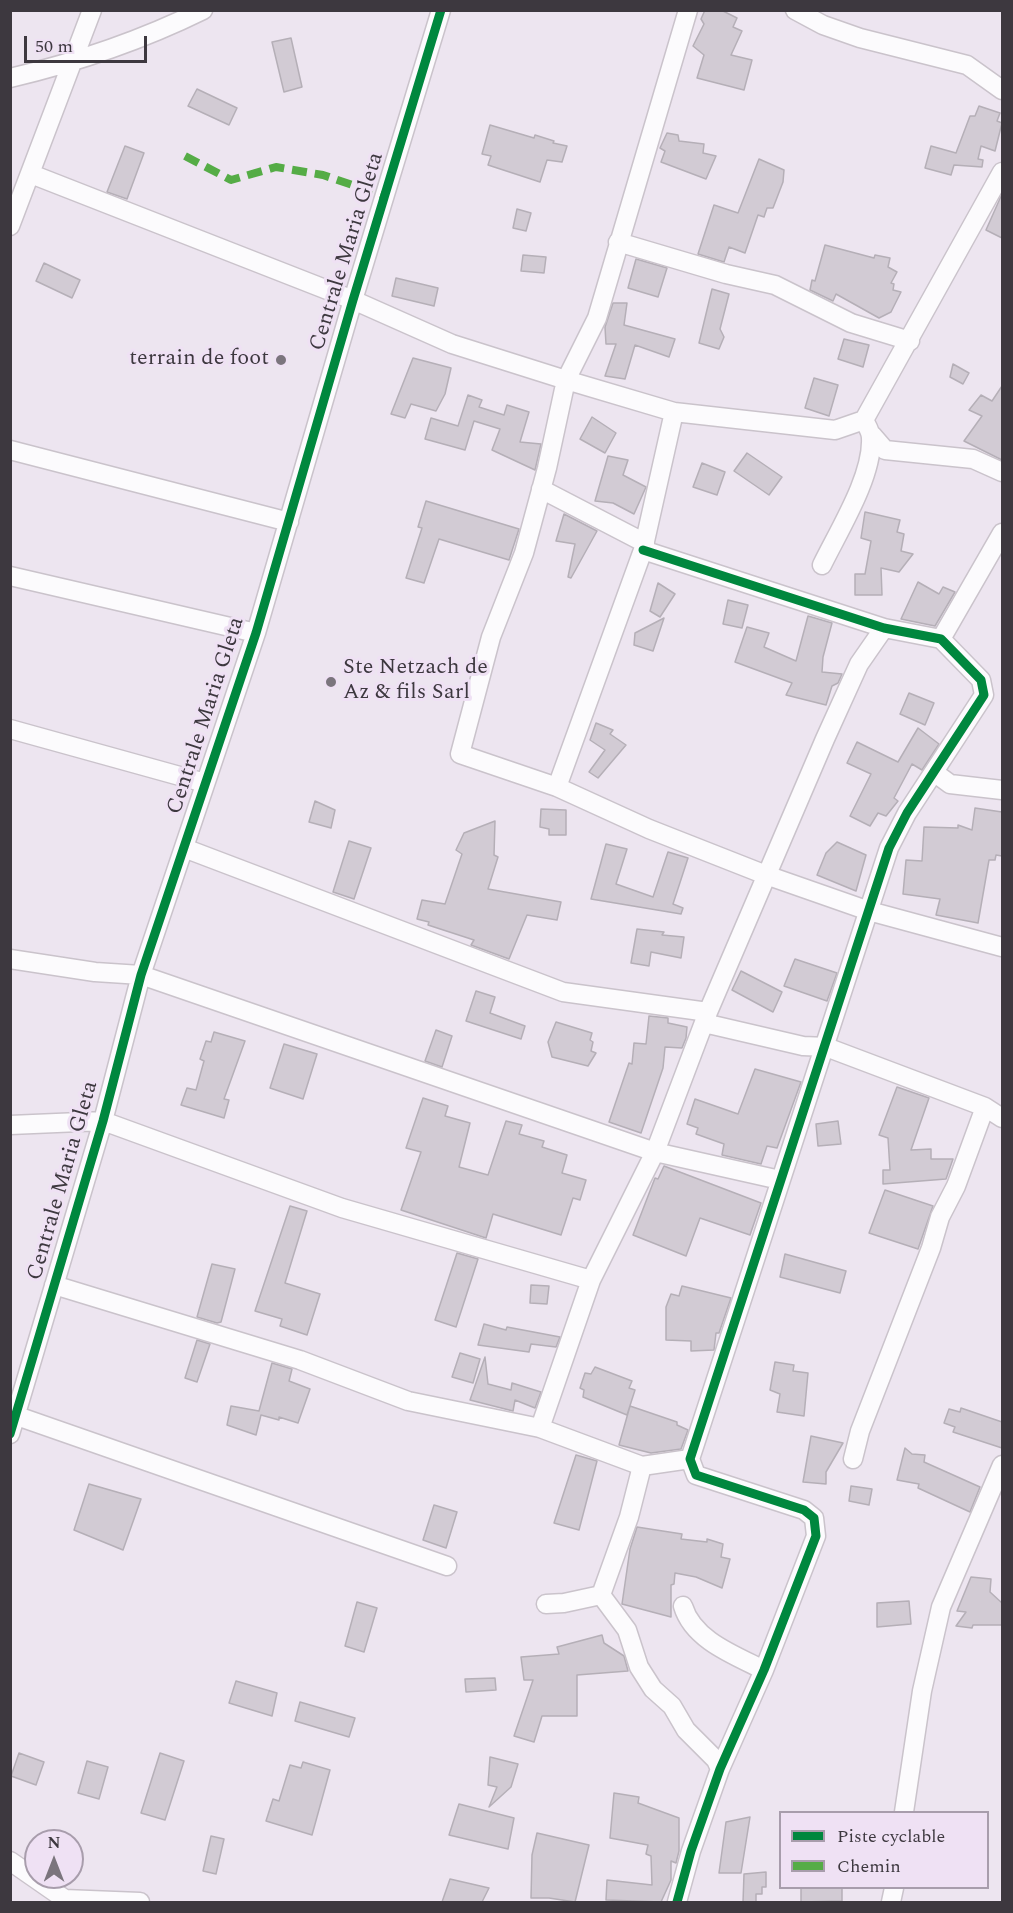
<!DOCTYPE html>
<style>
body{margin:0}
#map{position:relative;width:1013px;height:1913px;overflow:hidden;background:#ede5f0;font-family:Spectral,serif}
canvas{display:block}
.frame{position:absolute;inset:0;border:12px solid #3d383f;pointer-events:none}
.legend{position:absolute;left:779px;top:1811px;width:210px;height:78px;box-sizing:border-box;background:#efe1f4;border:2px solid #a89dac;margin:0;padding:8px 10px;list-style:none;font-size:18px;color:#3d383f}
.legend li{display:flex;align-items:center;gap:12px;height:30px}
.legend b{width:30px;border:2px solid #a89dac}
.north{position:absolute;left:24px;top:1829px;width:60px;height:60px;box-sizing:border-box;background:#efe1f4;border:2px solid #a89dac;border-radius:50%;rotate:0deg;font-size:16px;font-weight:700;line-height:24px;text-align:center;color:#3d383f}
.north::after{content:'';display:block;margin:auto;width:21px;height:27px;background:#7b757d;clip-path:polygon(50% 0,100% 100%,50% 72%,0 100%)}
.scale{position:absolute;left:24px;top:36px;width:123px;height:27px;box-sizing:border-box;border:3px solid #3d383f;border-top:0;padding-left:8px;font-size:18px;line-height:21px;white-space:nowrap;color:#3d383f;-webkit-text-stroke:4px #efe1f4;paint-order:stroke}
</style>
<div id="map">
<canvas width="1013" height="1913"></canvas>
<div class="frame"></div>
<ul class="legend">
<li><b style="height:8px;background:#00873e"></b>Piste cyclable</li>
<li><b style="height:8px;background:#55ac46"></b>Chemin</li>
</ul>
<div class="north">N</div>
<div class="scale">50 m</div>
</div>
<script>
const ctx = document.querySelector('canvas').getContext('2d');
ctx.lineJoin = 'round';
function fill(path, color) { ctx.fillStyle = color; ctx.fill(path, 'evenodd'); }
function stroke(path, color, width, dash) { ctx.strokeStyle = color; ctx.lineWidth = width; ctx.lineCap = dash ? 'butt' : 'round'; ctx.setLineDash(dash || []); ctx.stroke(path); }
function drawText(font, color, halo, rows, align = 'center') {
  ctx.font = font + ' Spectral,serif'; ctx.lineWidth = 6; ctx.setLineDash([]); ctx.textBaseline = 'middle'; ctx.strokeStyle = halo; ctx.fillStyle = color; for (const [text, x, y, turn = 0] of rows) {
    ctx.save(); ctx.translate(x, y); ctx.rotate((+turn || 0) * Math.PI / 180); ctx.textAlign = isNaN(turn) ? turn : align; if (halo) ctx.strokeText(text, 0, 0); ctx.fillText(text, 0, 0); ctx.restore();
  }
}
const building = new Path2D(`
 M705 10H721L737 18 733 27 742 31 731 55 752 60 744 90 697 78 704 55 693 46 704 24 701 19Z
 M291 38 302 87 284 92 272 42Z
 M197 89 237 108 229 125 188 106Z
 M979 106 1000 113 997 121 1002 123 995 151 981 146 978 159 983 160 982 167 954 165 951 175 925 168 931 146 956 153 970 116H975Z
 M490 125 534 138 535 135 554 141 553 143 567 146 562 162 547 160 540 182 488 165 491 156 482 154Z
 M667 133 678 135 679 141 704 144 703 153 716 156 706 179 661 162 665 151 660 148Z
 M125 146 144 153 127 199 107 192Z
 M759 159 784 170 783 182 773 208H767L764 217 758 215 745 253 729 247 724 262 698 254 714 205 738 213Z
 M1002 194V238L986 230Z
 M517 209 531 213 526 231 513 228Z
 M825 245 874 258 875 255 890 258 888 267 897 272 891 283 894 284 893 290 901 292 891 312 879 318 836 294 833 301 810 290 812 280 815 281Z
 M523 255 546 257 544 273 521 271Z
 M636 259 667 268 658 297 628 288Z
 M44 263 80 280 72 298 36 281Z
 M396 278 438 288 434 306 392 296Z
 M712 289 729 294 720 329 724 337 719 349 699 343Z
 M613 303H627L624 325 675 339 669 357 635 345 625 379 605 376 616 344H606L605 327Z
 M844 339 869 345 863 367 838 359Z
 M413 358 451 368 445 394 436 411 411 404 405 418 391 414Z
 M953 364 969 373 963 384 950 377Z
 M814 378 838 385 829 416 805 408Z
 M1002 386V460L964 441 982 416 969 410 981 395 992 401Z
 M468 395 482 400 479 407 504 415 507 405 529 412 520 442 541 444 535 470 492 450 500 429 474 421 465 450 425 439 431 418 458 426Z
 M592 417 616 433 605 453 580 439Z
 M747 453 782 477 769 495 734 471Z
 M608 456 628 460 623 475 646 487 634 514 613 503 595 501Z
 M702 463 725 472 717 495 693 487Z
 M426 501 519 529 509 560 439 539 424 583 406 578 422 528 418 527Z
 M865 512 900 520 897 532 904 534 901 551 913 554 899 572 881 568 882 595H855V574H865L871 541 861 538Z
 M564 514 597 531 571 578 568 577 575 544 556 541Z
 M918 582 939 594 943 587 955 592 935 626 901 619Z
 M658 583 675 594 660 617 650 611Z
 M728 600 748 605 742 628 723 624Z
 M808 616 832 623 823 657 822 672 842 674 838 683 832 686 826 705 786 695 792 683 735 662 747 627 769 633 764 647 796 661Z
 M664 618 653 651 634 645 635 633Z
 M909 693 934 703 925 725 900 714Z
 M596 723 613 730 610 734 626 745 598 778 589 772 605 750 590 740Z
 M918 728 939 744 922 770 912 764 894 798 898 801 886 816 878 813 870 826 850 816 871 774 847 763 857 742 898 762Z
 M315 801 335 810 331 828 309 822Z
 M975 808 1002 812V856L996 855 995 860H989L978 923 936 915 940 899 903 894 906 860 922 861 924 827 958 828V825L972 830Z
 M541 809 566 810V835H549V829L540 827Z
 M495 821 494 855 498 857 488 889 561 902 557 920 527 915 509 959 471 945 474 940 428 925 429 922 417 919 422 900 445 904 462 854 456 850 464 833Z
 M349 841 371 848 354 899 333 892Z
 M837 842 866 855 856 891 817 875 826 853Z
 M606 844 627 849 616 884 653 897 668 852 688 858 673 904 683 908 681 914 591 899Z
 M637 929 664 932 662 935 684 937 681 958 651 952 649 966 631 963Z
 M795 959 837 973 827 1001 784 986Z
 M741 971 782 992 773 1012 732 990Z
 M476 991 495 997 490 1013 525 1026 521 1039 466 1021Z
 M649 1016 668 1018V1023L687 1027 686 1038 682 1048 665 1047 663 1068 641 1133 609 1122 629 1063 632 1064 634 1043 646 1044Z
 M556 1022 592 1033 590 1040 593 1042 591 1051 596 1053 588 1066 552 1057 548 1042Z
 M436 1030 452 1036 442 1067 425 1061Z
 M214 1032 245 1041 224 1099 229 1100 224 1118 181 1105 187 1088 196 1090 204 1061 200 1059 206 1041 211 1042Z
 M284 1044 317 1054 303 1099 270 1088Z
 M755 1069 801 1082 777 1148 767 1146 761 1164 722 1155 724 1144 696 1134 698 1128 687 1124 695 1099 738 1114Z
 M897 1087 929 1098 911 1150 931 1149V1159H953L946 1179 883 1184V1170H890L888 1138 879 1135Z
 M423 1098 448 1106 445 1116 470 1123 459 1167 488 1175 506 1121 522 1125 519 1134 544 1141 542 1147 567 1155 562 1173 586 1180 580 1200 573 1198 561 1235 493 1214 486 1238 401 1210 421 1152 406 1148Z
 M838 1121 841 1144 818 1146 816 1124Z
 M664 1166 761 1203 750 1235 700 1218 686 1256 633 1235 655 1178 658 1179Z
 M885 1190 933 1206 918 1249 869 1233Z
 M290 1206 307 1211 285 1283 320 1294 307 1335 280 1326 282 1319 255 1311Z
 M457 1253 478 1259 456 1327 435 1320Z
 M785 1254 846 1271 840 1293 780 1277Z
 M212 1264 235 1269 221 1322 217 1323 197 1317Z
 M531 1285 549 1286 547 1304 530 1303Z
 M682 1286 731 1298 719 1333H716L714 1350 691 1351V1341L666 1340V1307L671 1294 679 1296Z
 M484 1324 506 1330 507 1327 560 1337 556 1347 531 1344 529 1352 478 1345Z
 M197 1340 210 1344 197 1382 185 1378Z
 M460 1353 480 1359 473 1383 452 1377Z
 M485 1357 488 1384 511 1390 512 1383 541 1392 535 1408 515 1400 513 1411 470 1400Z
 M775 1362 794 1365 793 1371 808 1373 804 1416 777 1412 780 1394 770 1390Z
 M272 1363 292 1369 289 1381 310 1389 298 1423 279 1417V1420L261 1415 256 1435 227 1425 231 1406 259 1411Z
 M595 1367 632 1381 629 1388 635 1390 627 1415 583 1397 584 1390 580 1388 585 1373 591 1374Z
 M630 1406 677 1422V1425L688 1430 681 1449 651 1453 619 1445Z
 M961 1408 1002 1422V1448L953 1432 955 1427 944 1423 949 1409 960 1412Z
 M811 1436 843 1443 826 1472V1484L803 1482Z
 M905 1448 912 1454 925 1455 924 1462 980 1487 970 1512 918 1488 919 1484 897 1480Z
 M576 1455 597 1461 579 1530 554 1523Z
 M89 1484 141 1499 123 1550 74 1530Z
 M851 1486 872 1489 869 1505 849 1501Z
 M434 1505 457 1512 446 1548 423 1540Z
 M637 1527 682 1534 681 1539 707 1542V1539L723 1544 721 1557 730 1559 722 1588 696 1577 675 1573 674 1584 671 1585V1617L622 1604 630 1549Z
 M971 1577 991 1579 990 1592 1002 1603V1625H973L972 1628 956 1626 966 1612 957 1611Z
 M909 1601 911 1624 877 1627V1603Z
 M357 1602 377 1608 364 1652 345 1646Z
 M602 1635 604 1643 624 1656 628 1671 577 1675V1716H542L534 1742 514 1736 533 1680H524L521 1657 559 1654 557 1647Z
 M495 1678 496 1690 466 1692 465 1679Z
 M236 1681 277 1693 272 1716 229 1703Z
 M300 1702 355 1718 349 1737 295 1721Z
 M19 1753 44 1762 36 1785 11 1776Z
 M160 1753 184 1761 165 1820 141 1813Z
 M490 1757 518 1764 511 1787 489 1807 497 1787 488 1785Z
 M87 1761 108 1767 99 1799 78 1793Z
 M303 1762 330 1770 312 1835 266 1821 273 1799 279 1801 290 1765 301 1768Z
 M614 1793 639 1797 638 1803 679 1818V1851L676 1863 671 1861V1880L661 1902 606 1900 607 1880 652 1885 651 1856 646 1854 648 1845 610 1838Z
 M459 1804 514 1818 508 1849 449 1835Z
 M750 1817 741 1873H719L726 1822Z
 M537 1833 589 1845 575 1902 549 1898H531L532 1855Z
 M211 1836 224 1839 216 1874 203 1871Z
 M766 1872V1887H762V1894H756V1902H743L744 1874Z
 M450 1879 489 1888 482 1902H442Z
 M801 1887H842V1901L801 1902Z`);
const minor = new Path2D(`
 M688 10 597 318 566 380 547 468 524 553 491 637 460 754 557 787 649 829 766 875 869 911 1002 947
 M795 10 823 25 860 38 967 65 1002 90
 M10 78C78 62 140 41 203 10
 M31 174 353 300 452 344 566 380 674 412 835 430 864 420 1002 172
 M10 226 92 10
 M618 242 726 274 775 285 851 323 910 341
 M872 435 885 450 973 459 1002 472
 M10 450 289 522
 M541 489 645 543
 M643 550 884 628 941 639 981 680 984 695 907 813 889 848 690 1459 696 1475 804 1510 814 1518 816 1536 764 1670 720 1769 691 1851 677 1902
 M822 565C839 530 873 476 871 438 871 432 867 426 864 420
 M10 576 256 633
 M941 639 1002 533
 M10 729 205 783
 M935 773 950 784 1002 790
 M557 787 643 550 674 412
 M184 848 563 992 708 1012
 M10 959 95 972 141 975 655 1152 780 1180
 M704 1023 803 1046 826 1047 985 1107 1002 1118
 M10 1125 103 1121 342 1208 591 1280
 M54 1285 300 1360 408 1401 540 1428 642 1466 690 1459
 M17 1416 447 1566
 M540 1428 591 1280 655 1152 708 1012 825 739 859 664 884 628
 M10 1434 103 1121 141 975 256 633 353 300 441 10
 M853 1459 860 1431 931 1248 940 1217 956 1186 985 1107
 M601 1595 627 1630 639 1667 653 1689 672 1706 686 1730 716 1760 720 1769
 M601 1595 629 1517 642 1466
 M546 1604 564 1603 601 1595
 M683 1606C693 1640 734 1655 764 1670
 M904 1812 922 1691 941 1607 1002 1465
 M10 1861 69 1902
 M64 1899 140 1902
 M891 1902 894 1888`);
const quiet = new Path2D(`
 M185 156 231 180 276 167 323 175 385 196`);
const cycleway = new Path2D(`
 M643 550 884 628 941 639 981 680 984 695 907 813 889 848 690 1459 696 1475 804 1510 814 1518 816 1536 764 1670 720 1769 691 1851 677 1902
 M10 1434 103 1121 141 975 256 633 353 300 441 10`);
const markers = [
 [281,360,6,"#7b757d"],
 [331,682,6,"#7b757d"]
];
const streetNames = [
 ["Centrale Maria Gleta",348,252,-73],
 ["Centrale Maria Gleta",207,716,-72],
 ["Centrale Maria Gleta",64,1181,-74]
];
const poiNames = [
 ["terrain de foot",269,360],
 ["Ste Netzach de",343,669,"left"],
 ["Az & fils Sarl",343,694,"left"]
];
fill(building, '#d2cbd4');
stroke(building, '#b5afb7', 1.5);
stroke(minor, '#cac3cb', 21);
stroke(minor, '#fcfbfd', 18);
stroke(quiet, '#55ac46', 8, [15, 8]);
stroke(cycleway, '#00873e', 9);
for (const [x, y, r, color] of markers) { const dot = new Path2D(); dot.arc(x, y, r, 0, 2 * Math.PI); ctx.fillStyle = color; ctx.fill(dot); stroke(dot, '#efe1f4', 2); }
drawText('22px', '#3d383f', '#efe1f4', streetNames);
drawText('22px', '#3d383f', '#efe1f4', poiNames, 'right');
</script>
